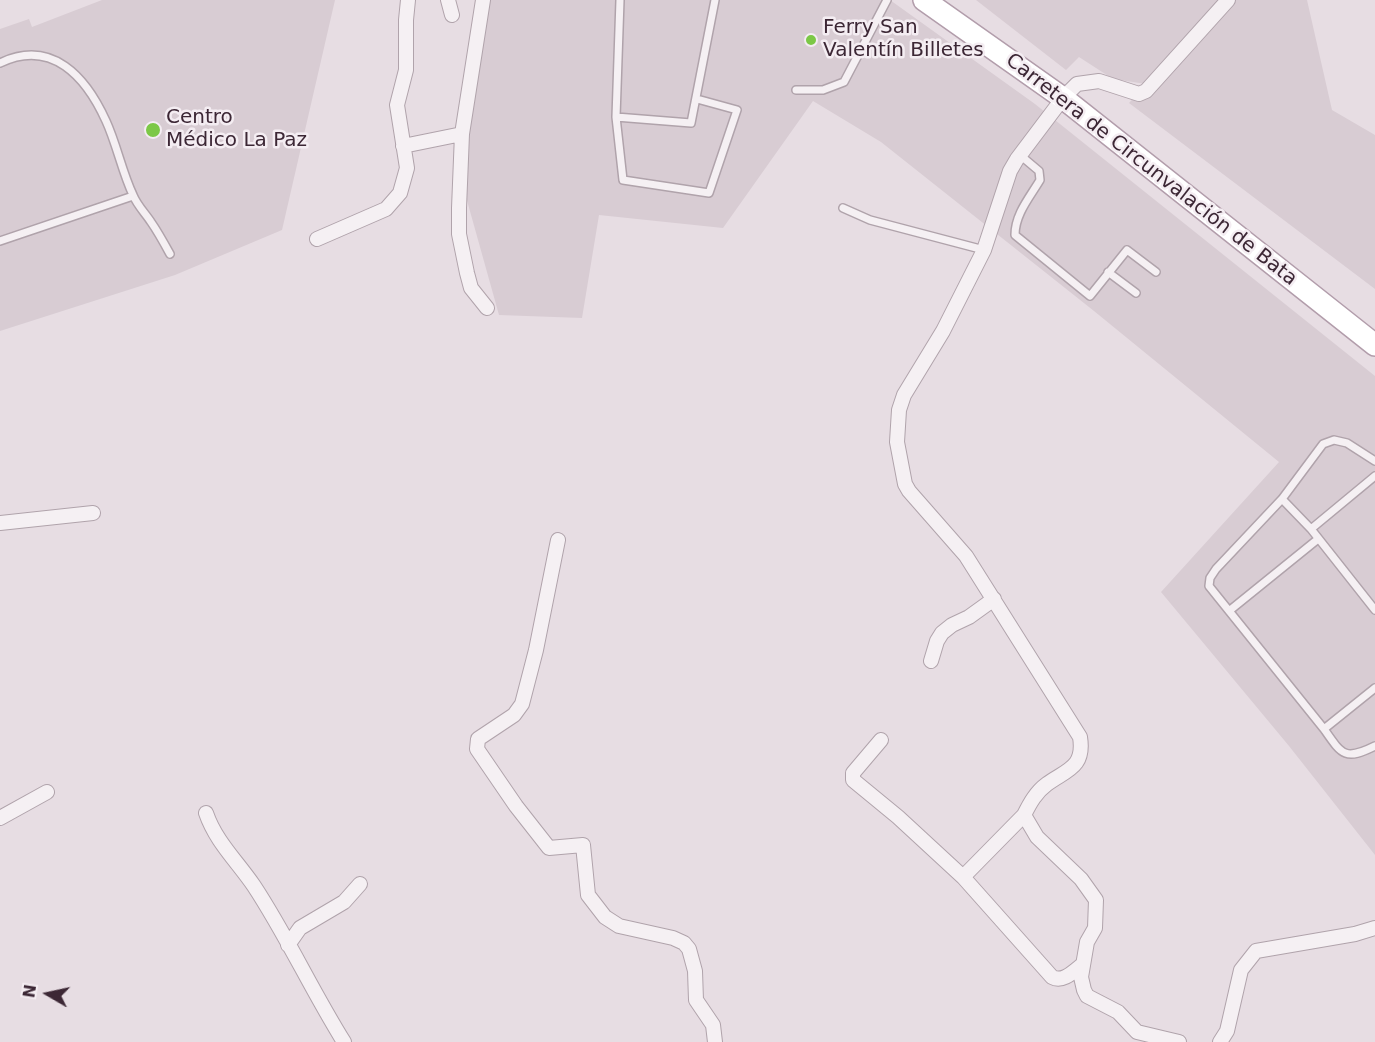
<!DOCTYPE html>
<meta charset="utf-8">
<style>
body{margin:0}
#map{position:relative;width:1375px;height:1042px;overflow:hidden;background:#e7dde3;font-family:"DejaVu Sans",sans-serif}
canvas{display:block}
.north{position:absolute;left:18px;top:964px;width:60px;height:60px;-webkit-text-stroke:4px #f4edf2;paint-order:stroke;rotate:279deg;font-size:16px;font-weight:700;line-height:24px;text-align:center;color:#3c2735}
.north::after{content:'';display:block;margin:auto;width:21px;height:27px;background:#3c2735;clip-path:polygon(50% 0,100% 100%,50% 72%,0 100%)}
</style>
<div id="map">
<canvas width="1375" height="1042"></canvas>
<div class="north">N</div>
</div>
<script>
const ctx = document.querySelector('canvas').getContext('2d');
ctx.lineJoin = 'round';
function fill(path, color) { ctx.fillStyle = color; ctx.fill(path, 'evenodd'); }
function stroke(path, color, width, dash) { ctx.strokeStyle = color; ctx.lineWidth = width; ctx.lineCap = dash ? 'butt' : 'round'; ctx.setLineDash(dash || []); ctx.stroke(path); }
function drawText(font, color, halo, rows, align = 'center') {
  ctx.font = font + ' "DejaVu Sans",sans-serif'; ctx.lineWidth = 5; ctx.setLineDash([]); ctx.textBaseline = 'middle'; ctx.strokeStyle = halo; ctx.fillStyle = color; for (const [text, x, y, turn = 0] of rows) {
    ctx.save(); ctx.translate(x, y); ctx.rotate((+turn || 0) * Math.PI / 180); ctx.textAlign = isNaN(turn) ? turn : align; if (halo) ctx.strokeText(text, 0, 0); ctx.fillText(text, 0, 0); ctx.restore();
  }
}
const built = new Path2D(`
 M102 0H335L282 230 175 275 0 331V29L29 19 32 27Z
 M479 0H890L1035 104 1375 376V855L1289 746 1161 592 1279 462 1094 311 881 142 813 101 723 228 599 215 582 318 499 315 461 179Z
 M976 0H1307L1332 110 1375 135V289L1129 103 1146 84 1113 79 1079 57 1066 70Z`);
const lane = new Path2D(`
 M620 0 616 117 623 180 709 193 737 110 697 99
 M0 63C52 38 86 77 106 121 117 145 122 172 133 195 137 205 145 213 151 222 158 232 164 243 170 254
 M796 90H823L844 82 887 0
 M616 117 691 123 715 0
 M1020 155 1039 171 1040 180C1030 197 1015 214 1015 235L1090 296 1127 250 1156 272
 M843 208 870 220 984 250
 M0 241 133 196
 M1108 272 1136 293
 M1375 461 1347 443 1334 440 1323 444 1282 499 1216 569 1210 578 1209 586 1324 729C1342 755 1345 761 1375 746
 M1282 499 1311 529 1375 610
 M1311 529 1375 476
 M1229 611 1318 539
 M1324 729 1375 688`);
const street = new Path2D(`
 M448 0 452 15
 M483 0 462 134 459 208V234L467 273 471 288 487 308
 M403 146 462 134
 M317 239 386 209 400 193 407 168 397 105 406 70V20L408 0
 M0 523 93 513
 M558 540 536 650 522 704 514 715 478 739 477 749 516 806 549 848 583 845 588 895 605 917 619 926 673 938 684 943 689 949 695 971 696 1000 713 1025 715 1042
 M931 661 937 641 942 633 952 625 969 617 994 599
 M881 740 853 773V780L898 817 963 877 1052 977C1063 983 1074 971 1083 964
 M206 813C216 842 237 861 254 886 287 936 312 991 344 1042
 M0 818 47 792
 M963 877 1024 815
 M288 945 300 928 344 902 360 884
 M1179 1042 1137 1032 1118 1012 1087 996 1084 990 1081 977 1087 942 1095 928 1096 900 1081 879 1037 837 1024 815C1030 803 1036 792 1047 784 1066 770 1085 768 1080 737L966 556 909 491 905 484 897 442 899 410 904 395 943 331 984 250 1010 171 1017 159 1063 98 1077 84 1099 81 1139 94 1146 91 1228 0
 M1220 1042 1227 1031 1241 970 1256 951 1355 934 1375 928`);
const primary = new Path2D(`
 M924 0 1063 98 1375 345`);
const markers = [
 [811,40,6,"#7cc846"],
 [153,130,8,"#7cc846"]
];
const poiNames = [
 ["Ferry San",823,28],
 ["Valentín Billetes",823,51],
 ["Centro",166,118],
 ["Médico La Paz",166,141]
];
const streetNames = [
 ["Carretera de Circunvalación de Bata",1151,170,38]
];
fill(built, '#d8ccd3');
stroke(lane, '#b0a3ab', 10);
stroke(street, '#b0a3ab', 16);
stroke(primary, '#b29dab', 24);
stroke(lane, '#f5f0f3', 7);
stroke(street, '#f5f0f3', 14);
stroke(primary, '#fff', 21);
for (const [x, y, r, color] of markers) { const dot = new Path2D(); dot.arc(x, y, r, 0, 2 * Math.PI); ctx.fillStyle = color; ctx.fill(dot); stroke(dot, '#f4edf2', 2); }
drawText('20px', '#3c2735', '#f4edf2', poiNames, 'left');
drawText('20px', '#3c2735', '#f4edf2', streetNames);
</script>
